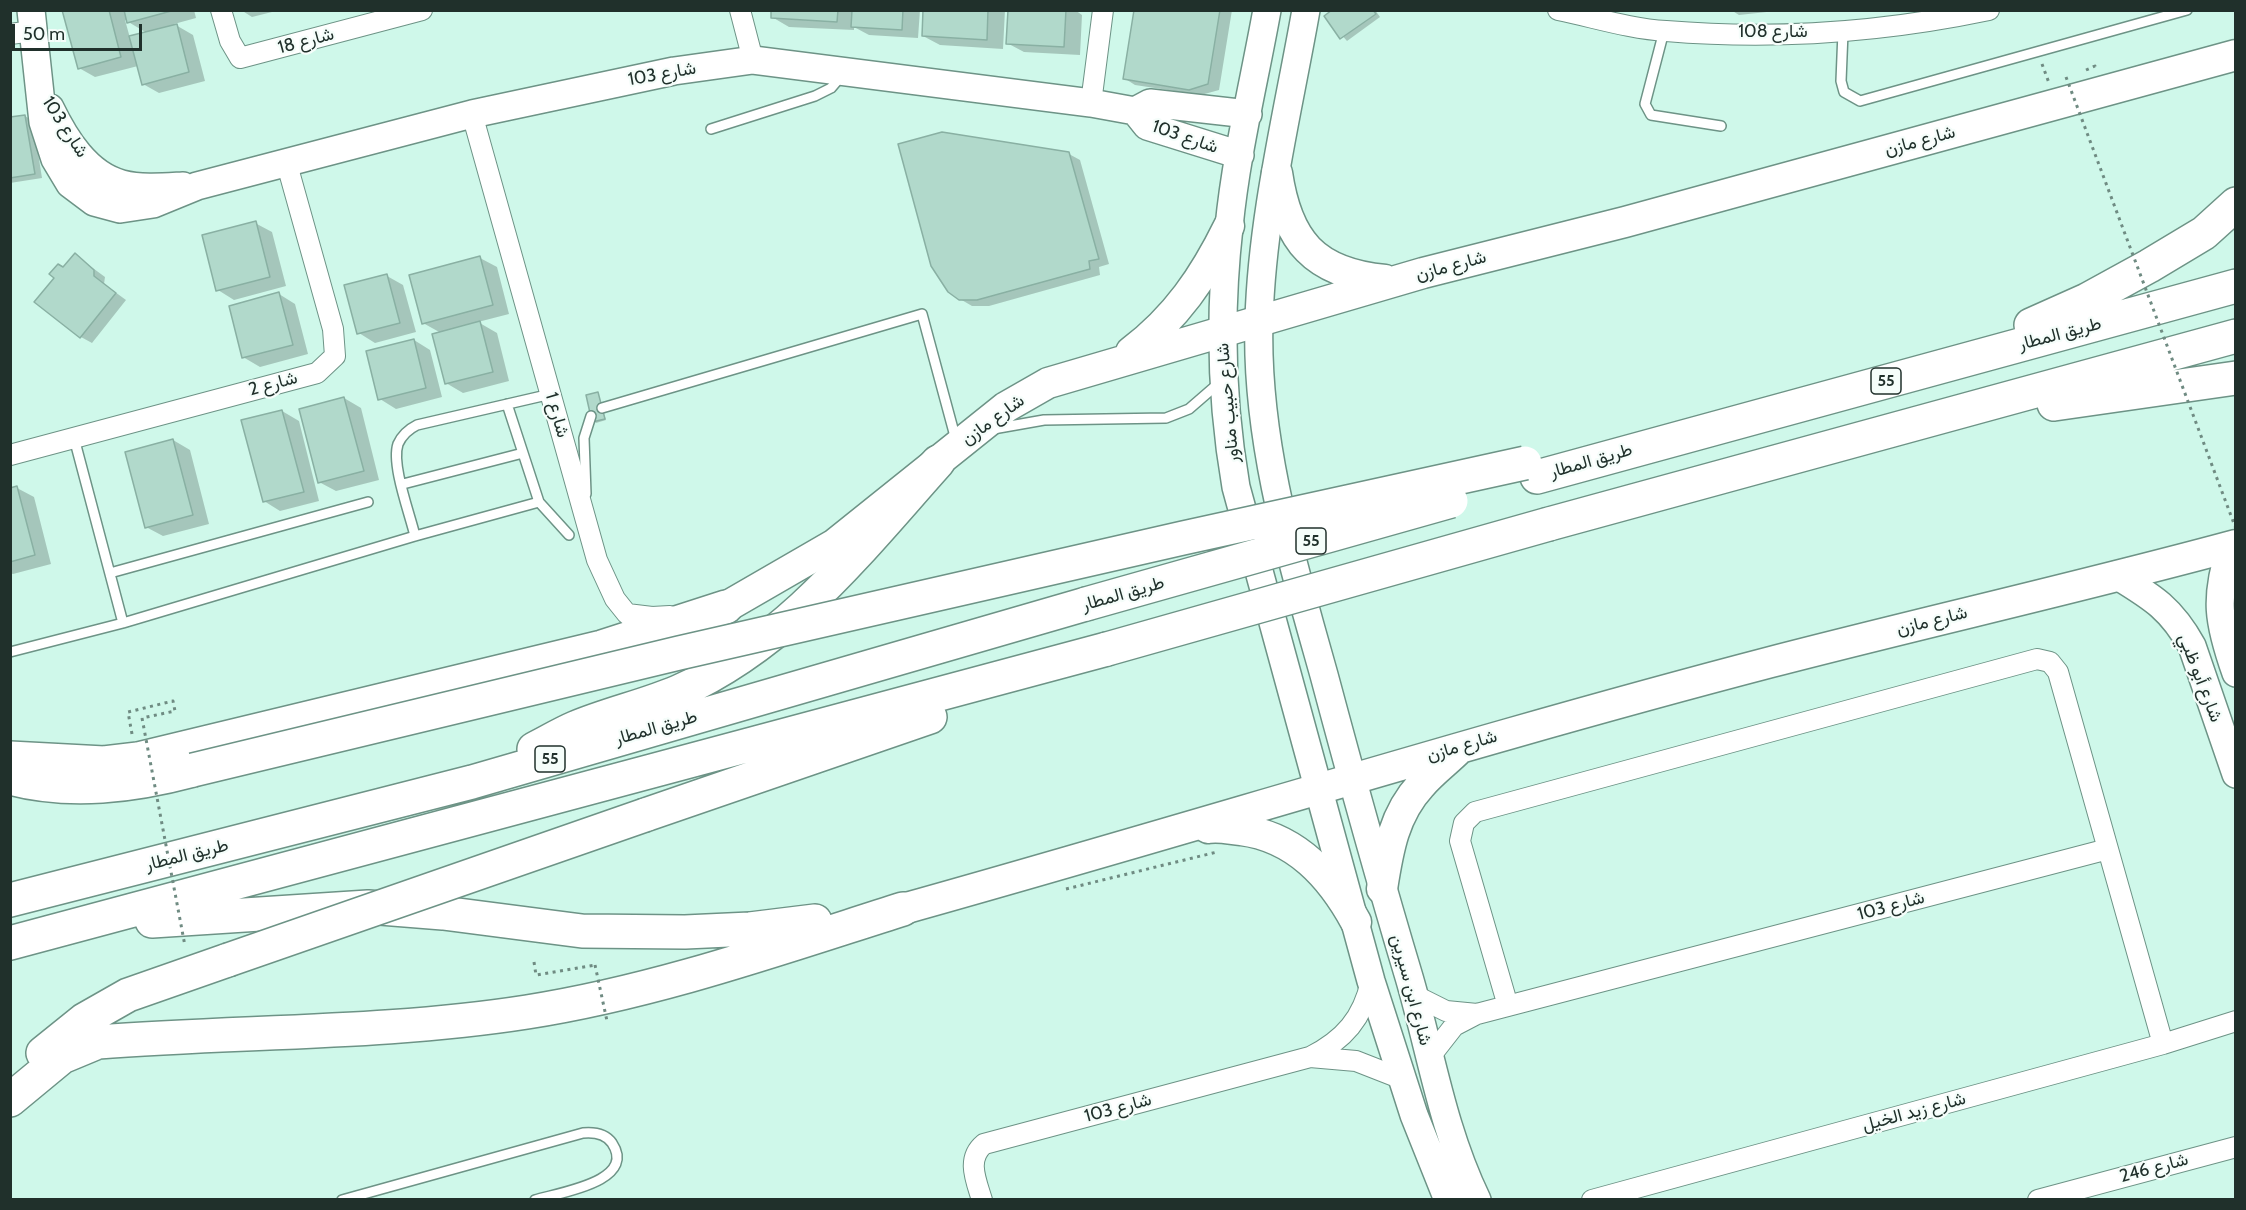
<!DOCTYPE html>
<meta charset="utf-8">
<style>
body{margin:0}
#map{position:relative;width:2246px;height:1210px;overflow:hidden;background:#cff8ea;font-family:Cabin,sans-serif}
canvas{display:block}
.frame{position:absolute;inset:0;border:12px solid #20302b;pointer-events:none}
.scale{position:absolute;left:12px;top:24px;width:130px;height:27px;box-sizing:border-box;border:3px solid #20302b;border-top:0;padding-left:8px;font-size:18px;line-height:21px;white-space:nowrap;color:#20302b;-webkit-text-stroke:4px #f5fdfa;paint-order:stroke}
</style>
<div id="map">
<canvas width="2246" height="1210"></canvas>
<div class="frame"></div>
<div class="scale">50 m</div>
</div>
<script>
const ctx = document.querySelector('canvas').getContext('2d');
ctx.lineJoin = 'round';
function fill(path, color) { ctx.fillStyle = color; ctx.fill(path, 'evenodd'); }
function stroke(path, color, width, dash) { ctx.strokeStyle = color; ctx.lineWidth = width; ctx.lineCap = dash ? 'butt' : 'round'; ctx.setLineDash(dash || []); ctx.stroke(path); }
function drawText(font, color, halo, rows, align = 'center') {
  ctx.font = font + ' Cabin,Vazirmatn,sans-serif'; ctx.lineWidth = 4.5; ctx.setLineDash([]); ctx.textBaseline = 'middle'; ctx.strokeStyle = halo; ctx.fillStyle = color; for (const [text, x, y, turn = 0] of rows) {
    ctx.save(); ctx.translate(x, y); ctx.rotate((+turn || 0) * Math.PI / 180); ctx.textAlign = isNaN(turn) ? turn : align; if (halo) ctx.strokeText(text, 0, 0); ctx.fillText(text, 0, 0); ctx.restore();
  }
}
const shadow = new Path2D(`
 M64 10H194L196 18 174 24 193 35 205 81 159 93 143 84 138 66 95 77 79 68ZM125 20 147 33 130 38Z
 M241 10H280L252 17Z
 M773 10H920L918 38 869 35 854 27V30L789 27 772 17Z
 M925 10H1005L1003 49 940 45 923 36Z
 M1009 10H1075L1082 15 1080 55 1024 52 1007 43Z
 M1135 10H1232L1219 90 1201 95 1135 85 1124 78Z
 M1335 10H1375L1380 17 1347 41 1326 17Z
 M1785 10 1739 15 1731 10Z
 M25 116 33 121 42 178 10 183V118Z
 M1069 154 1080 160 1109 264 1099 267 1100 275 989 306H972L960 299Z
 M255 223 272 232 286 286 234 300 218 290Z
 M75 255 105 277 104 284 126 300 92 343 81 337 63 269Z
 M480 258 497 267 509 314 478 322 497 333 509 381 463 393 446 383 441 333 423 323Z
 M387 276 403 285 416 332 375 343 359 333Z
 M279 294 295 304 308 354 260 367 243 357Z
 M414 340 430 350 442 397 396 409 380 399Z
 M598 394 606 420 596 423 594 421Z
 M344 398 361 408 379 480 336 491 319 482Z
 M282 411 299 421 319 501 280 511 264 501Z
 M173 440 190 450 209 524 163 536 146 527Z
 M17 488 34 497 51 564 13 574 10 573V490Z`);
const building = new Path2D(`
 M62 10H109L121 57 78 69Z
 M124 10H175L127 23Z
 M771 10H838L837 22 771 18Z
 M852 10H903L902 30 851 27Z
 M923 10H988L987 40 922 36Z
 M1008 10H1066L1064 47 1006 44Z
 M1134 10H1220L1208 84 1189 90 1123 79Z
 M1332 10H1373L1376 14 1340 39 1324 16Z
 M177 24 189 72 142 85 129 36Z
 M25 115 35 174 10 178V117Z
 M942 132 1069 152 1099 259 1089 261 1090 269 977 300H959L948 292 931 266 898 144Z
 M256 221 270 277 216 291 202 235Z
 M75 253 94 270V276L116 293 80 338 34 302 54 278 49 274 58 264 63 267Z
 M480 256 493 305 422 324 409 275Z
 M387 274 400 323 357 334 344 285Z
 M279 292 293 345 242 358 229 306Z
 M480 321 493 372 445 384 432 334Z
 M414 339 426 388 378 400 366 351Z
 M598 392 605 419 592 422 586 395Z
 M344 397 364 471 318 483 299 409Z
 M282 410 304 492 263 502 241 420Z
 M173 439 193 515 145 528 125 452Z
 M17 486 35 555 10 562V488Z`);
const path = new Path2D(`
 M2042 64 2049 83
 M2086 70 2095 66 2096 71
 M132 734 128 712 173 701 175 711 142 718
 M1066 889 1217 852
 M534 962 536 975 595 965`);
const lane = new Path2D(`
 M1664 31 1645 104 1651 115 1721 126
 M1843 32 1841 81 1844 92 1860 101 2187 10
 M711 129 815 96 831 88 842 75
 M602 408 922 314 956 440
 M993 429 1044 420 1166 418 1189 409 1219 383
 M74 438 123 623
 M403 484 523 453
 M586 494 584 438 591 416
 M539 502 569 535
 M415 536C410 514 391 465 398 444 402 435 409 429 417 425L551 394
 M110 573 368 502
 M10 652 123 623 415 536 539 502 507 404
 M342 1200 583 1133C594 1132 605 1133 612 1143 638 1182 557 1193 535 1200`);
const street = new Path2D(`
 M221 10 230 41 240 58 422 10
 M740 10 753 60
 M1558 10C1593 17 1630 29 1666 31 1773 40 1884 32 1989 10
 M10 34 33 31
 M1091 103 1103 10
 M472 114 597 560 615 599 627 614 652 617 670 616
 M10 455 317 373 335 356 333 329 286 161
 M1414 995 1446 1011 1477 1014
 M1508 1006 1460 841 1464 823 1475 812 2037 659 2050 662 2058 672 2163 1044
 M1310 1057 1356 1061 1402 1079
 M1429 1058 1454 1026 1477 1014 2108 849
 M982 1200C976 1180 966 1159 984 1144L1310 1057C1344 1040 1363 1018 1371 981
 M1592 1200 2163 1044 2236 1021
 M2038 1200 2236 1147`);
const secondary = new Path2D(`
 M31 10 43 122 55 159 70 184 94 202 120 209 153 204 197 186 472 114 674 71 753 60 1091 103 1135 111 1150 103 1248 114
 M1267 10C1254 82 1236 155 1229 227 1219 315 1221 401 1236 487L1371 981 1414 1115 1448 1200
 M1306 10C1288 112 1262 216 1259 320 1255 440 1292 561 1324 675 1351 776 1379 877 1409 977 1431 1052 1442 1128 1477 1200
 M50 108C65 139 87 175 122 184 141 189 164 187 183 186
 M1135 111 1147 126 1240 155
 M2231 546C2214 598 2218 622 2236 673
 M2116 575C2152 597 2171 608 2192 646L2236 774`);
const primary = new Path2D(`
 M1277 173C1287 241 1314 273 1385 280
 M1131 352C1176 318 1204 277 1229 226
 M726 607 835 544 1006 407 1048 383 1423 273 1625 222 2236 55
 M1208 828C1219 826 1230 829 1241 830 1296 837 1331 876 1356 922
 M1382 889C1388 850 1394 814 1421 785 1432 772 1446 762 1459 749
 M903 909C1193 828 1480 738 1771 662 1925 622 2081 587 2236 545`);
const highway = new Path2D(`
 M2031 325 2087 300 2149 266 2204 233 2236 204
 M2054 404 2236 378
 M1537 477 2236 286
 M1549 524 2236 336
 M534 749C548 742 561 734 575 728 608 714 645 706 678 692 787 644 861 548 938 462
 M10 758 104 763 138 759 602 647 726 607
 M10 778C71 794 133 786 193 770
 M645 815 930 717
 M10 900 472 782 1086 604
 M152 921 368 907 443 913 582 931 685 932 750 929 815 921
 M10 943 1107 649
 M43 1053 84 1020 128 995 228 960
 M10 1100 62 1057 98 1042C241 1031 386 1034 527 1012 655 992 780 948 903 909`);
const pathBridge = new Path2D(`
 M2066 77 2236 529
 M142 718 185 946
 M595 965 607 1021`);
const highwayBridge = new Path2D(`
 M1086 604 1451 501
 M1107 649 1549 524
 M193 770 679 653 1183 538 1525 463
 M228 960 645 815`);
const shields = [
 [1886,381,30],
 [1311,541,30],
 [550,759,30]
];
const shieldNames = [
 ["55",1886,381],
 ["55",1311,541],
 ["55",550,759]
];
const streetNames = [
 ["شارع 108",1773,32],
 ["شارع 18",306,41,-15],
 ["شارع 103",662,74,-10],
 ["شارع 103",65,127,57],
 ["شارع 103",1185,137,19],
 ["شارع مازن",1920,141,-15],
 ["شارع مازن",1451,266,-15],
 ["طريق المطار",2060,334,-15],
 ["شارع 2",273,384,-15],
 ["شارع حبيب مناور",1228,403,-95],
 ["شارع 1",557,415,74],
 ["شارع مازن",993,420,-36],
 ["طريق المطار",1591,461,-16],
 ["طريق المطار",1123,594,-16],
 ["شارع مازن",1932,621,-14],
 ["شارع أبو ظبي",2200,678,69],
 ["طريق المطار",656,728,-16],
 ["شارع مازن",1462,746,-16],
 ["طريق المطار",187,855,-14],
 ["شارع 103",1891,906,-15],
 ["شارع ابن سيرين",1411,990,75],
 ["شارع 103",1118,1108,-15],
 ["شارع زيد الخيل",1914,1112,-15],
 ["شارع 246",2154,1168,-15]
];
fill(shadow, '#0003');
fill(building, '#b1d9cb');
stroke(building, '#89b0a3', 1.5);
stroke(lane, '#6d9386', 12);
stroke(street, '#6d9386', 22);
stroke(secondary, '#6d9386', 30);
stroke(primary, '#6d9386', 33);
stroke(highway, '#6d9386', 36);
stroke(path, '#6f8b82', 3, [3, 4.5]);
stroke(lane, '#fff', 9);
stroke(street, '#fff', 20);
stroke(secondary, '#fff', 27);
stroke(primary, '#fff', 30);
stroke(highway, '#fff', 33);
stroke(highwayBridge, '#6d9386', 36, []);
stroke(pathBridge, '#6f8b82', 3, [3, 4.5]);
stroke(highwayBridge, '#fff', 33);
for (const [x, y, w] of shields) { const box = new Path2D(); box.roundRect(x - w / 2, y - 13, w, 26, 4.5); ctx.fillStyle = '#f5fdfa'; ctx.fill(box); stroke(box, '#20302b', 1.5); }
drawText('bold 16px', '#20302b', null, shieldNames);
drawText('18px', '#20302b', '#f5fdfa', streetNames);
</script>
